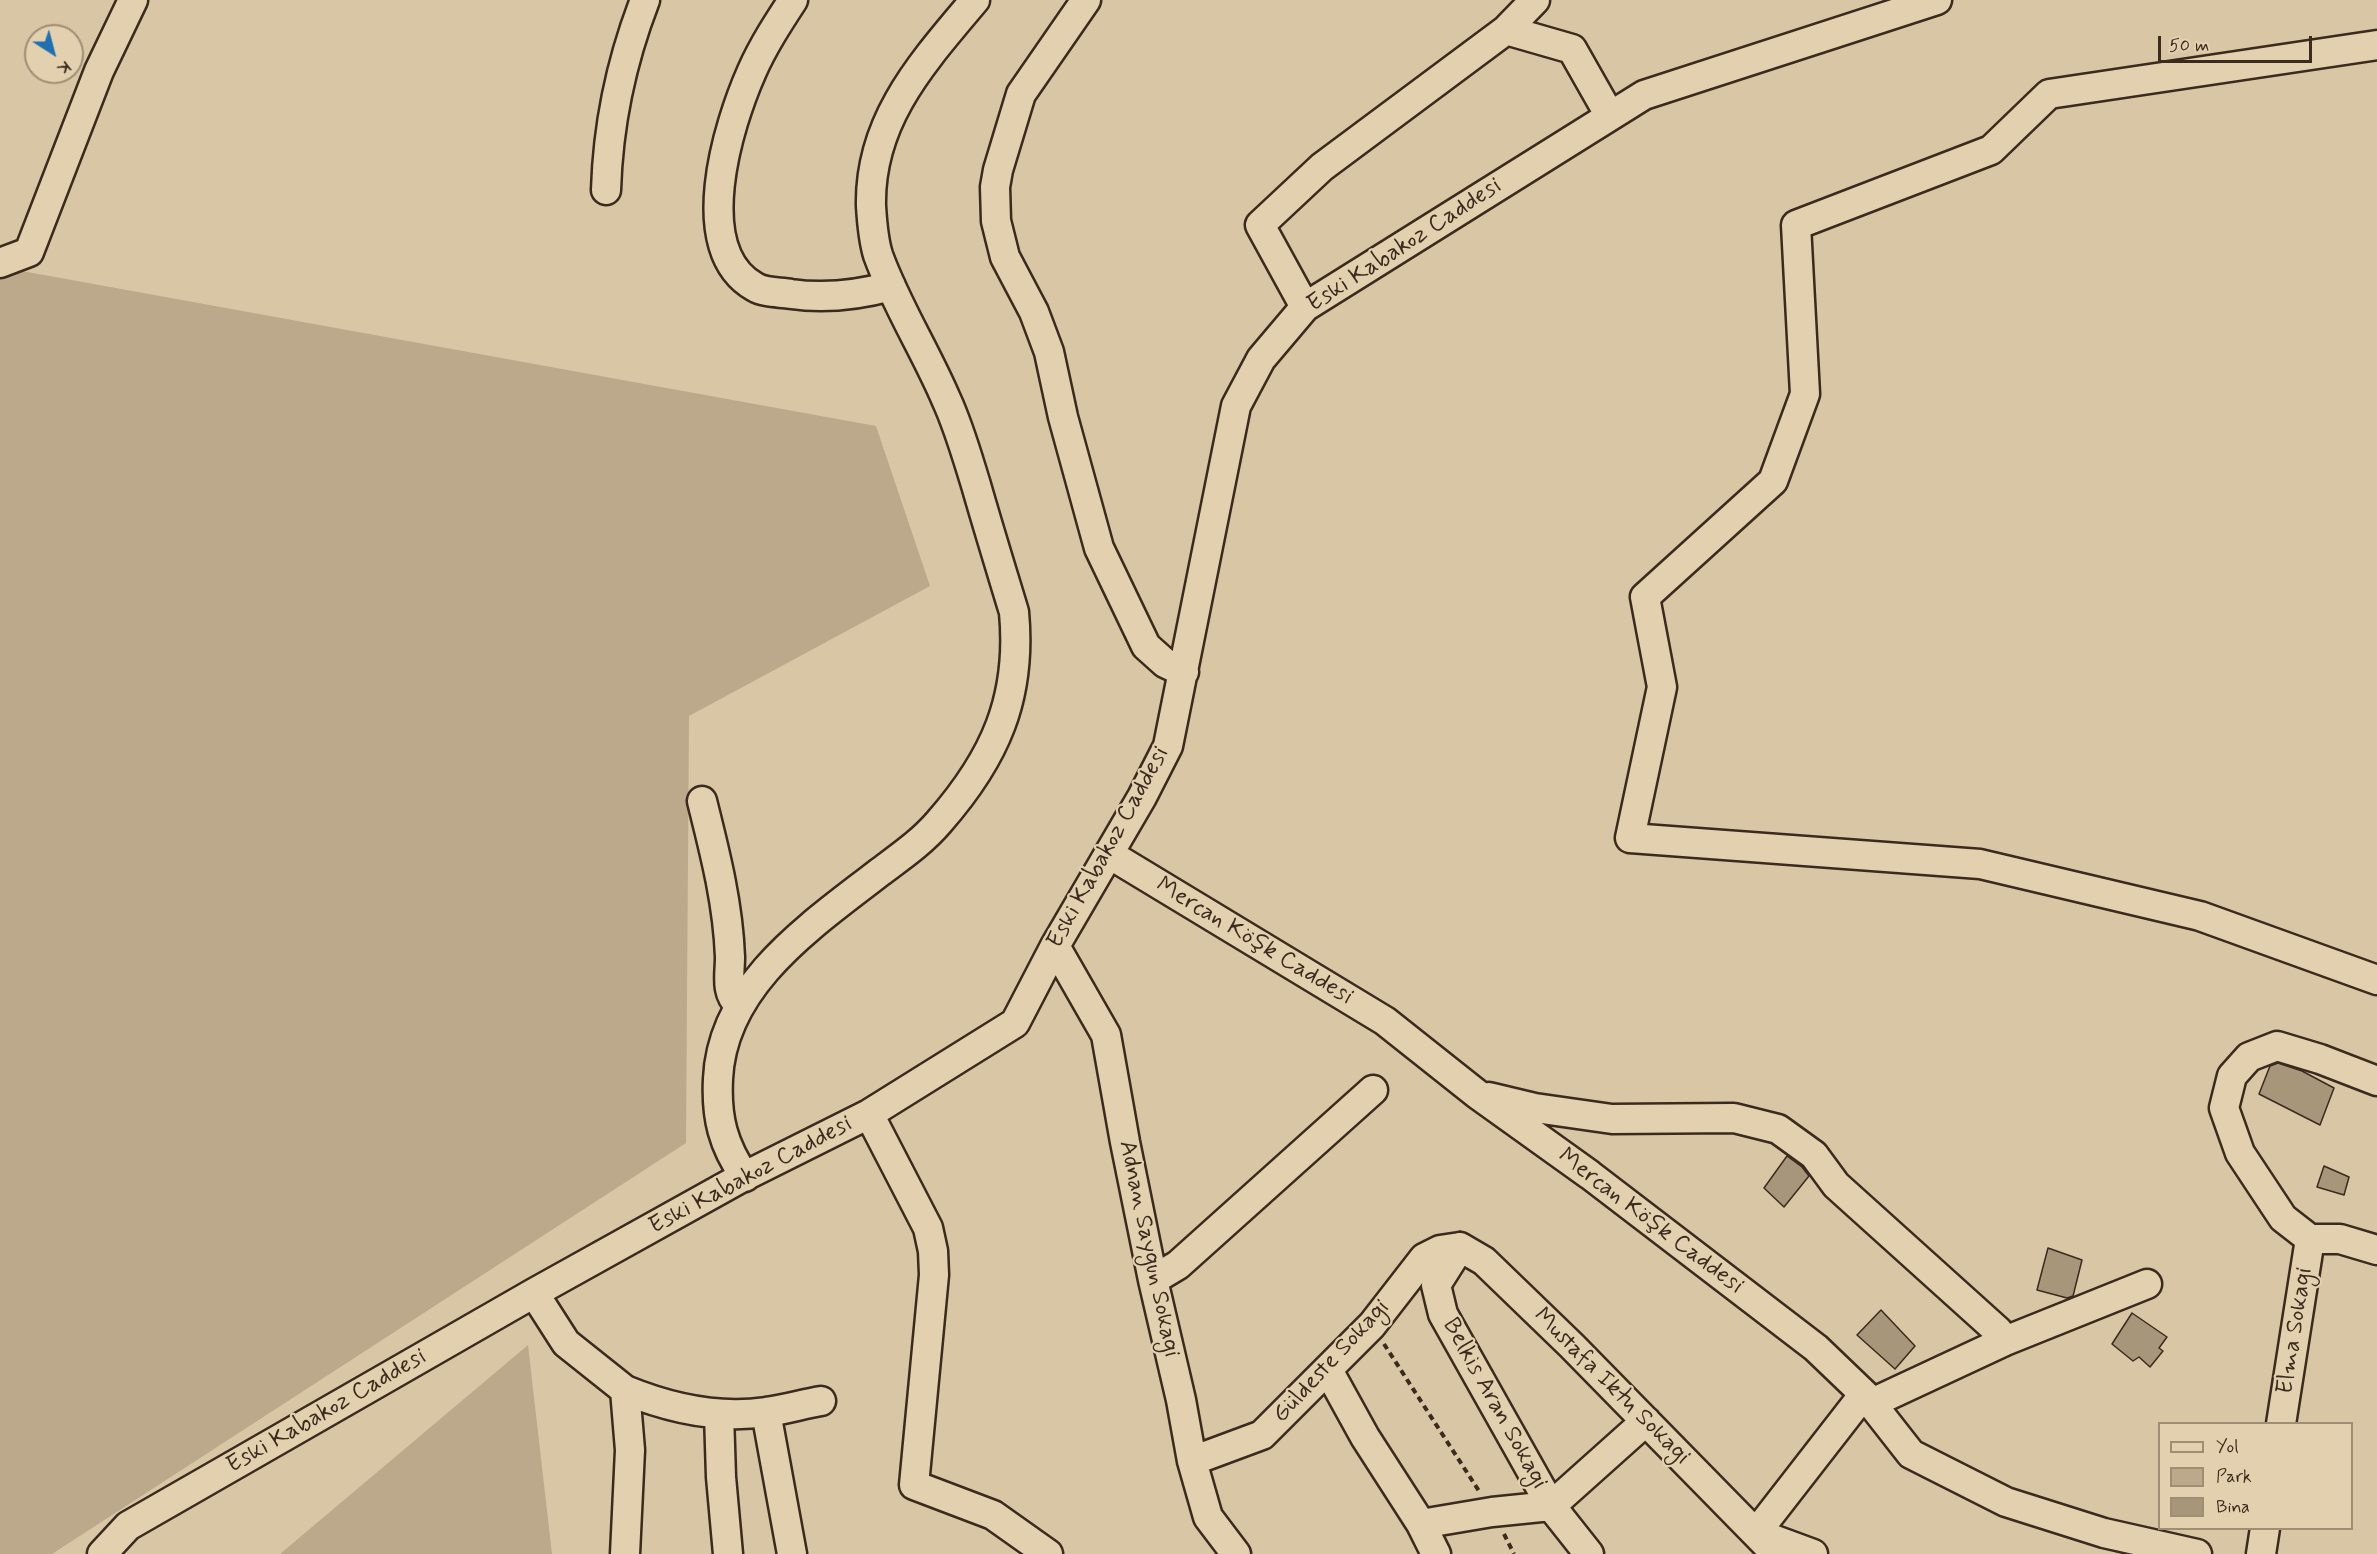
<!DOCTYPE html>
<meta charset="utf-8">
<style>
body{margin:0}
#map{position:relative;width:2377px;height:1554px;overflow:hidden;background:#d9c6a5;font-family:Mynerve,sans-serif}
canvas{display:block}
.legend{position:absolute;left:2158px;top:1422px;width:195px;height:108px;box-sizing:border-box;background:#e3d0ae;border:2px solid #a08e74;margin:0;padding:8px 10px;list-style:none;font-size:18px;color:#3b2a1e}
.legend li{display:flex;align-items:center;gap:12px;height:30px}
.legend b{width:30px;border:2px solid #a08e74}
.north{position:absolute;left:24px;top:24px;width:60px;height:60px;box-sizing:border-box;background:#e3d0ae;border:2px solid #a08e74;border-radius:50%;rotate:144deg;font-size:16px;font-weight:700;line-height:24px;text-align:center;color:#3b2a1e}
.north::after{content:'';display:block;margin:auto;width:21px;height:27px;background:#1f6fb2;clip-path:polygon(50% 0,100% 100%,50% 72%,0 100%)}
.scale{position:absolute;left:2158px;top:36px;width:154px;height:27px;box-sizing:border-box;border:3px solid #3b2a1e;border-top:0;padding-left:8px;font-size:18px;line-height:21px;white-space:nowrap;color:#3b2a1e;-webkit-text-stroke:4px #e3d0ae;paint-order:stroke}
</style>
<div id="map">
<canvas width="2377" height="1554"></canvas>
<ul class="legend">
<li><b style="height:8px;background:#e3d0ae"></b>Yol</li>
<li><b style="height:16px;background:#bca98c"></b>Park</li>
<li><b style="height:16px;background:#a8967b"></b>Bina</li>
</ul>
<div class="north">K</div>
<div class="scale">50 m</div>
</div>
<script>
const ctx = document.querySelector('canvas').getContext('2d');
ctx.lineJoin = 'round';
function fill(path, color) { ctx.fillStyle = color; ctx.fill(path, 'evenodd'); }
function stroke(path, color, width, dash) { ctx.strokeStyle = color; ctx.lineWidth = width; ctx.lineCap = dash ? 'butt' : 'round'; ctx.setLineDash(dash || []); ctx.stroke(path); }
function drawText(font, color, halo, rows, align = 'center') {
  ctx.font = font + ' Mynerve,sans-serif'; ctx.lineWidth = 4.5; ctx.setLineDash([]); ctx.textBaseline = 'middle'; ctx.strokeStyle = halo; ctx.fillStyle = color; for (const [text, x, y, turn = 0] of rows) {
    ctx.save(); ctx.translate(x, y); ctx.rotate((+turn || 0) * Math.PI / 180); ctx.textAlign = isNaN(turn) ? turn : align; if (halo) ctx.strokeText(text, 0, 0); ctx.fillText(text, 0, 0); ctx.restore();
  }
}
const green = new Path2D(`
 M0 267 876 426 930 586 689 716 686 1143 52 1554H0Z
 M528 1345 552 1554H280Z`);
const building = new Path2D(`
 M2278 1063 2302 1071 2334 1088 2320 1125 2259 1094 2270 1066Z
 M1787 1156 1802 1167 1809 1176 1784 1207 1764 1188Z
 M2324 1166 2349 1177 2344 1195 2317 1187Z
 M2048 1248 2082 1260 2073 1296 2067 1298 2037 1290Z
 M1881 1310 1915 1346 1895 1369 1857 1335Z
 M2132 1313 2167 1337 2159 1348 2163 1351 2150 1367 2139 1357 2133 1361 2112 1344Z`);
const path = new Path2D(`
 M1384 1344 1479 1491
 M1504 1534 1514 1554`);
const minor = new Path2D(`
 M793 0C778 23 763 46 752 71 728 125 689 250 755 287 765 293 780 292 791 294 825 299 858 295 891 286
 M1086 0 1021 94 998 170 995 187 996 221 1005 257 1034 312 1049 352 1063 417 1099 548 1146 646 1165 663 1184 672
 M1506 30 1572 49 1610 116
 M2377 45 2049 94 1991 150 1796 225 1805 394 1773 481 1645 597 1662 687 1630 838 1980 864 2200 916 2377 980
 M606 190C608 124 621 62 645 0
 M0 263 29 252 99 71 133 0
 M1305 307 1260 225 1322 167 1506 30 1535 0
 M702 801C715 853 728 903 730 957 730 975 725 992 739 1005
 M1109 854 1385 1021 1477 1094 1590 1175 1816 1348 1864 1394 1911 1454 2006 1502 2104 1533 2197 1554
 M1055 946 1106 1035 1125 1142 1153 1280 1181 1400 1192 1461 1208 1517 1236 1554
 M2377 1081 2320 1059 2277 1046 2249 1057 2232 1076 2224 1108 2240 1153 2283 1218 2310 1239H2340L2377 1250
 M1489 1097 1535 1108 1612 1119 1734 1118 1778 1129 1814 1155 1836 1185 1998 1331 2005 1341 2147 1284
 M869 1114 928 1228 933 1251 934 1275 914 1485 993 1515 1048 1554
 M745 1177C723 1145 716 1118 718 1079 722 984 812 925 880 872 900 857 922 842 939 822 995 758 1022 698 1014 612 1001 569 988 527 976 485 967 456 959 427 946 399 925 350 896 305 878 255 873 239 872 222 871 206 869 120 923 62 975 0
 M1460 1247 1484 1261 1572 1346 1776 1554
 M1460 1247 1436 1285 1443 1314 1551 1506 1589 1554
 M1153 1280 1178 1265 1373 1090
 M534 1293 566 1343 625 1390 630 1450 625 1554
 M1328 1370 1365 1437 1421 1524 1436 1554
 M625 1390C669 1408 718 1419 766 1412 784 1410 803 1404 821 1401
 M1872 1403 2005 1341
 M766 1412 792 1554
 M719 1414 721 1477 728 1554
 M2281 1424 2310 1239
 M1192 1461 1262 1435 1372 1325 1424 1258 1440 1250 1460 1247
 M1421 1524 1492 1512 1551 1506 1646 1421
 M102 1554 128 1526 534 1293 739 1179 869 1114 1015 1023 1055 946 1142 797 1168 746 1236 406 1261 359 1305 307 1644 95 1937 0
 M1813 1554 1756 1533 1864 1394
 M2261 1554 2265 1528`);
const streetNames = [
 ["Eski Kabakoz Caddesi",1405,246,-33],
 ["Eski Kabakoz Caddesi",1109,848,-61],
 ["Mercan Köşk Caddesi",1254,942,31],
 ["Eski Kabakoz Caddesi",751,1176,-28],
 ["Mercan Köşk Caddesi",1650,1222,37],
 ["Adnan Saygun Sokagi",1148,1249,78],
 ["Elma Sokagi",2296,1331,-81],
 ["Güldeste Sokagi",1332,1362,-47],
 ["Mustafa Iktu Sokagi",1611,1387,45],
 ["Belkis Aran Sokagi",1494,1404,61],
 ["Eski Kabakoz Caddesi",327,1412,-30]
];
fill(green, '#bca98c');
fill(building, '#a8967b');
stroke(building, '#3b2a1e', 1.5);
stroke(minor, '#3b2a1e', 33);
stroke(path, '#3b2a1e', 4, [6, 4.5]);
stroke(minor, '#e3d0ae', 28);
drawText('24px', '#3b2a1e', '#e3d0ae', streetNames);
</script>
